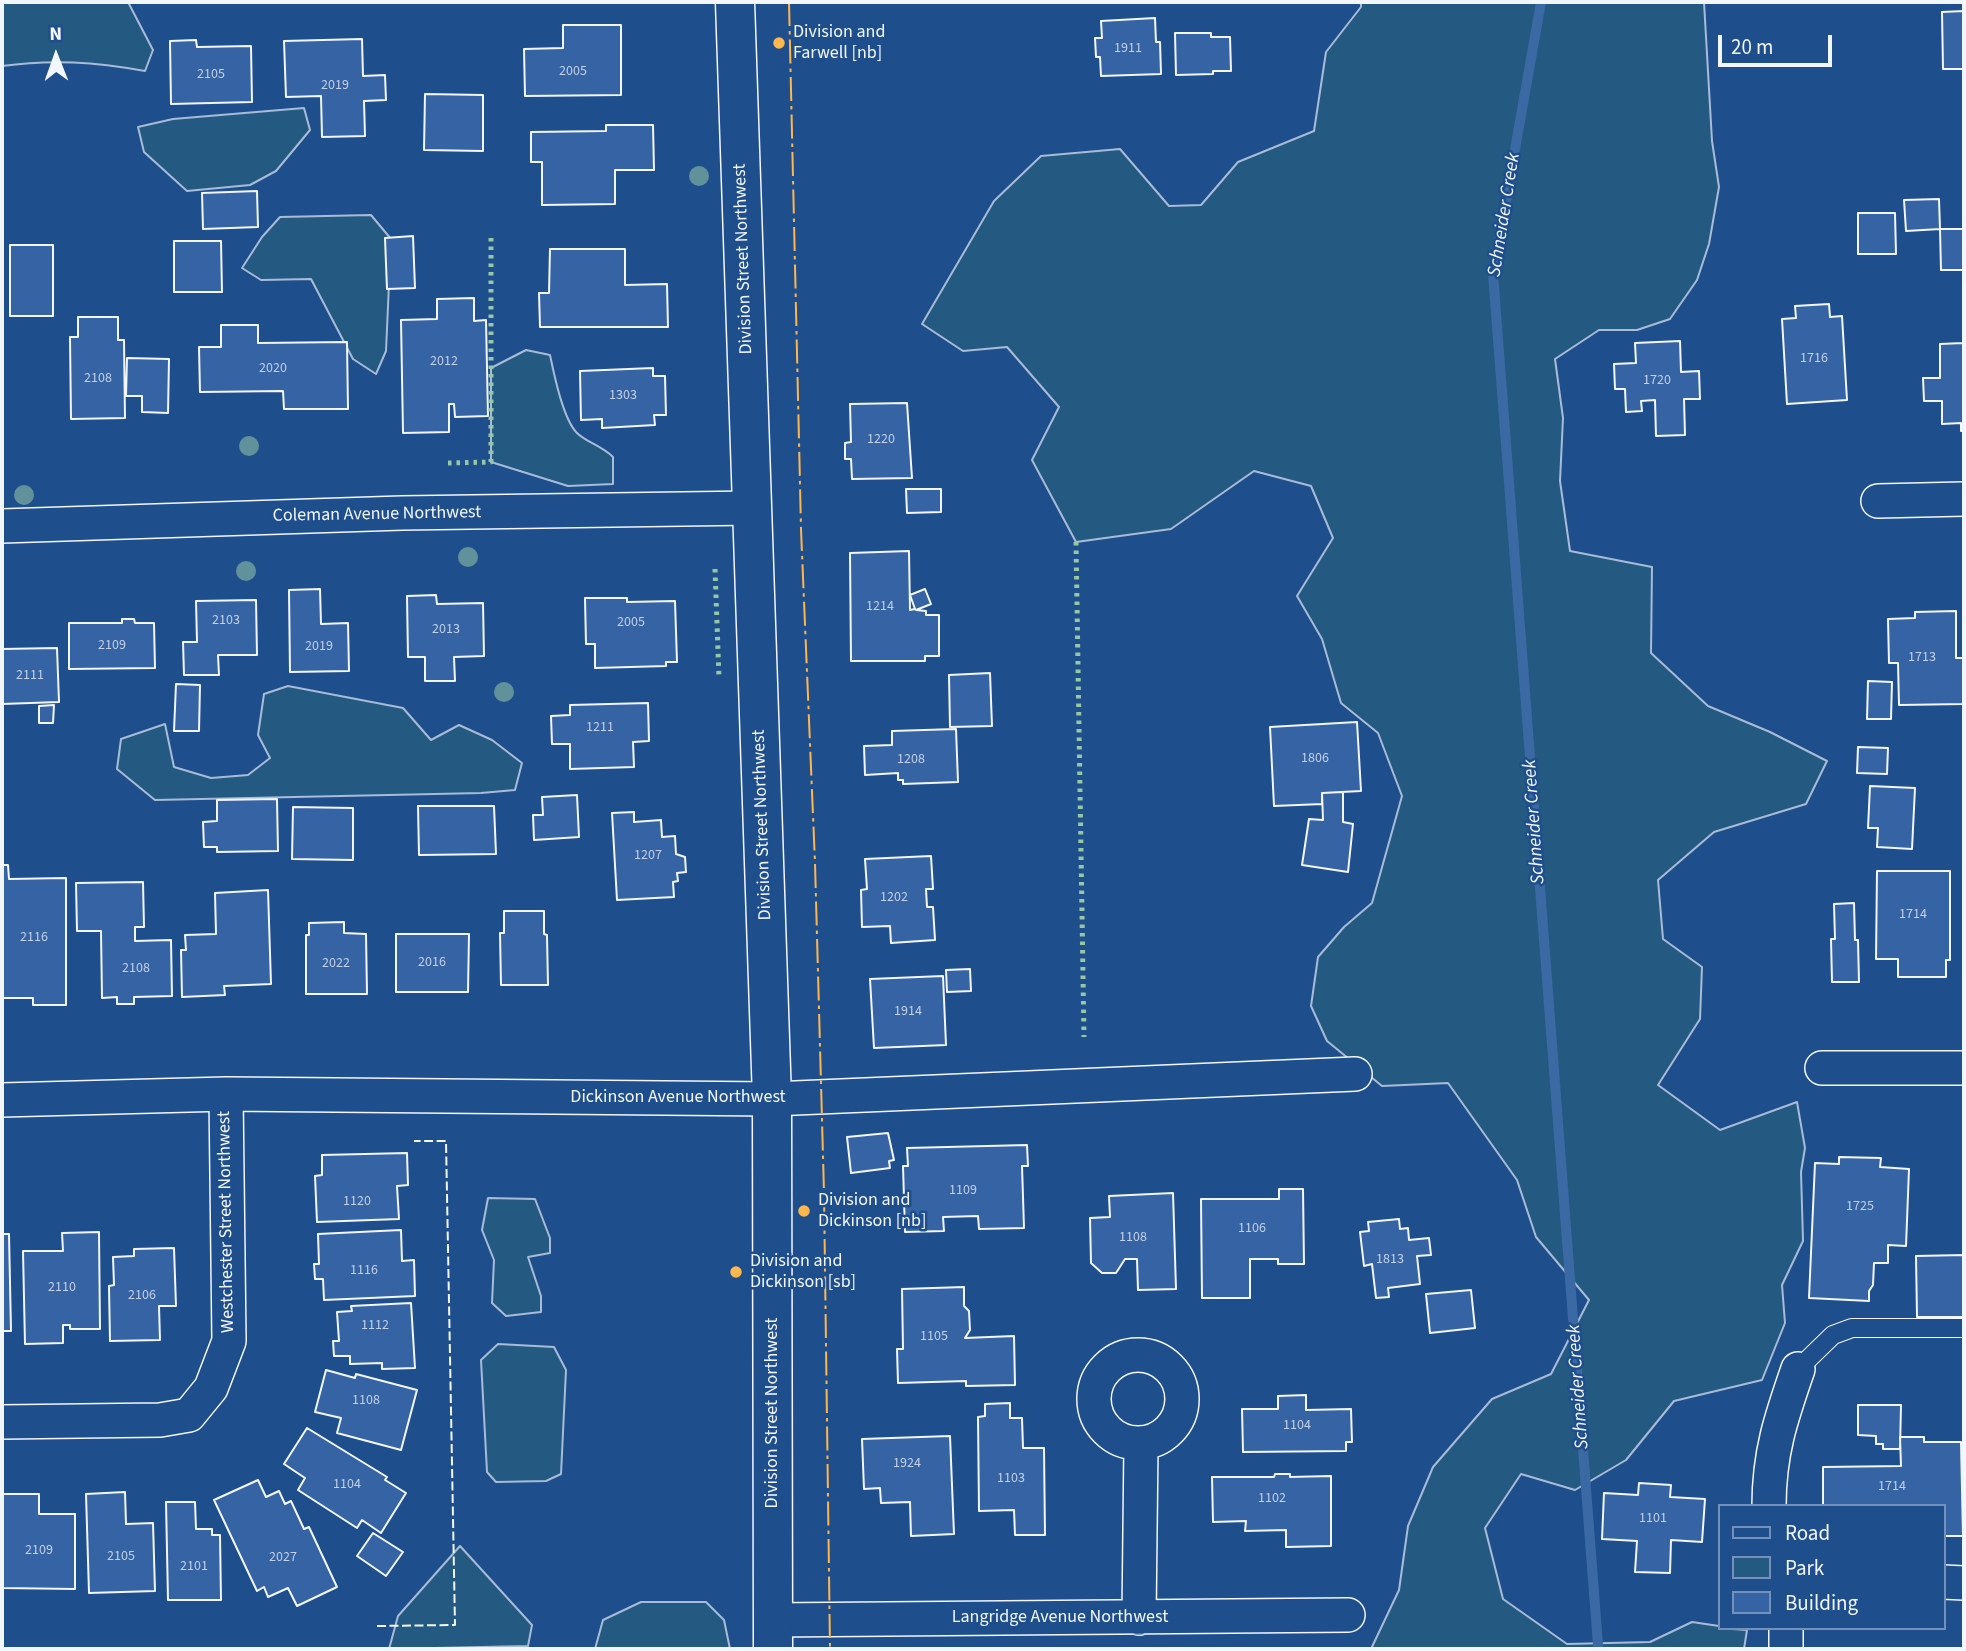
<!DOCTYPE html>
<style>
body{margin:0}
#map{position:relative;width:1966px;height:1651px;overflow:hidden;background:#1f4e8c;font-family:"Source Sans 3",sans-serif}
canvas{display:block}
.frame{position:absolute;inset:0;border:4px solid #f2f6ff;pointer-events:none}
.legend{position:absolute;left:1718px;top:1504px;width:228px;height:126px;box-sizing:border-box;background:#1f4e8c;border:2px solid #7391ba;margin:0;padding:9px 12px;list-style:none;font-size:21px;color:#f2f6ff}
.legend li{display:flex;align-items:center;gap:14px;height:35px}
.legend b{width:35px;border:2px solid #7391ba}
.north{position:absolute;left:21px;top:21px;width:70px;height:70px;-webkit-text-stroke:5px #1f4e8c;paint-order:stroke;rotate:359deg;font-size:19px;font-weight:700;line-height:28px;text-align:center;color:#f2f6ff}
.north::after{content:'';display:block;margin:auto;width:24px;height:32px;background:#f2f6ff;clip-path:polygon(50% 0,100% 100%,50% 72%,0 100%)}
.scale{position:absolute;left:1718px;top:35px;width:114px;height:32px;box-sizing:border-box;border:4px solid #f2f6ff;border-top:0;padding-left:9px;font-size:21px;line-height:24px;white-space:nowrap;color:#f2f6ff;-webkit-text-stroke:5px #1f4e8c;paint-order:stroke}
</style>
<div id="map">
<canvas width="1966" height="1651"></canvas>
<div class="frame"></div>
<ul class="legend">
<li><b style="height:9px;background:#1f4e8c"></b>Road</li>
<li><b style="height:19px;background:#245a82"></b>Park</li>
<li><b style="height:19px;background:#3563a3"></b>Building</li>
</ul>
<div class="north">N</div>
<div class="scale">20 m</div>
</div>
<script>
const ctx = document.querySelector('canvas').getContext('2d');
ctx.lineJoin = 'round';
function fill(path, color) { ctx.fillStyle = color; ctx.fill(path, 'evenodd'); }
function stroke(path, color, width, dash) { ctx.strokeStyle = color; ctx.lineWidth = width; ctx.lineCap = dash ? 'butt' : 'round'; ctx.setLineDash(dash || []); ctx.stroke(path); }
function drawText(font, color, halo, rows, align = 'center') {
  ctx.font = font + ' "Source Sans 3",sans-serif'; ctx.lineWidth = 5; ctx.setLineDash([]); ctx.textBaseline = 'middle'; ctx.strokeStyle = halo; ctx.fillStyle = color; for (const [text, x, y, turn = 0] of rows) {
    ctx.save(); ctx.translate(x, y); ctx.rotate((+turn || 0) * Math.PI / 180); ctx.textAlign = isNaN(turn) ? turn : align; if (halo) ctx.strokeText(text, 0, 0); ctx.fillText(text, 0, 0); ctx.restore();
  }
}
const green = new Path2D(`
 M2 2H128L153 50 145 71C95 62 52 59 2 66Z
 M1361 2H1704L1712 141 1719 187 1709 244 1697 280 1670 319 1637 330H1599L1555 359 1563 418 1560 481 1570 551 1652 567 1651 653 1708 706 1770 732 1827 761 1806 804 1714 832 1658 880 1663 939 1702 967 1700 1019 1658 1085 1720 1130 1797 1102 1805 1148 1801 1172 1803 1241 1782 1285 1785 1323 1762 1380 1674 1401 1626 1460 1575 1490 1521 1474 1485 1528 1503 1599 1567 1644 1650 1642 1692 1622 1719 1626V1628L1747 1630 1744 1649H1371L1399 1590 1408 1526 1433 1467 1492 1399 1551 1374 1589 1300 1536 1237 1517 1180 1448 1083 1382 1086 1327 1041 1311 1006 1318 957 1344 927 1372 903 1402 796 1378 733 1341 703 1322 639 1297 596 1333 538 1311 486 1254 471 1171 529 1076 542 1032 460 1059 407 1007 347 963 351 922 324 994 201 1041 156 1120 149 1169 206 1201 205 1238 162 1314 131 1326 52 1361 7Z
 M304 108 310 130 276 171 250 185 187 191 144 152 138 127 173 119Z
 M371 215 391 239 386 351 376 374 353 359 311 279 261 280 242 268 262 237 280 217Z
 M526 350 550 355C554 374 563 419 577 433 586 442 602 446 613 457V484L568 486 491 462V368Z
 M288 686 403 708 431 740 459 725 492 740 522 763 515 790 481 793 155 800 117 769 121 739 165 724 174 767 211 778 248 775 270 758 258 735 264 694Z
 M488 1198 535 1199 550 1238V1253L528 1257 541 1296V1312L506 1316 492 1303 494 1260 482 1230Z
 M498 1344 554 1347 566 1370 561 1474 546 1481 496 1482 487 1472 481 1360Z
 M460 1546 532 1625 528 1646 389 1649 398 1616Z
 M641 1602H706L724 1620 730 1649H595L603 1620Z`);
const stream = new Path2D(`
 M1541 2 1493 274 1598 1645`);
const building = new Path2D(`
 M1964 11V69H1943L1942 12Z
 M1155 18 1156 42H1160L1161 74 1101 76 1100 57H1096L1095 38H1102L1101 21Z
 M563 25H621V95L525 96 524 49 563 48Z
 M1175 33H1211V37H1230L1231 71H1213V74L1176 75Z
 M362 39 363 76 385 75 386 100 364 101 365 136 322 137 321 96 286 97 284 41Z
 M196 40 197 47 251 46 252 102 171 104 170 41Z
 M425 94 483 95V151L424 150Z
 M606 125H653L654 170H615V204L542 205V162H531V132L606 131Z
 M257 191 258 227 203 229 202 193Z
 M1939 199 1940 229 1906 231 1904 200Z
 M1858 213H1895L1896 254H1858Z
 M1940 229H1964V270H1941Z
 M413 236 415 288 387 289 385 238Z
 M174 241H221L222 292H174Z
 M10 245H53V316H10Z
 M550 249H625V285L667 284 668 327H540L539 293H549Z
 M474 298V321L486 320 488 416 455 417 454 404H449V432L403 433 401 320 437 319V299Z
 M1829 304 1830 317 1842 316 1847 400 1787 404 1782 319 1796 318 1795 306Z
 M78 317H118V340H124L125 418 71 419 70 337H78Z
 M1963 322H1964V431H1961V423L1942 424V401H1924L1923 378H1940V344L1963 343Z
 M221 325H258V343L347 342 348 409H284L283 391 200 392 199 347H221Z
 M1680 341 1681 372 1699 371 1700 399H1684L1685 435 1656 436 1655 400 1641 401 1642 411 1626 412 1625 389H1615L1614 364 1636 363 1635 343Z
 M127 358 169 359 168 413 142 412V396H126Z
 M653 368V376H665L666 415H654L655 425 602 428V419L581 420 580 371Z
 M907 403 912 478 852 479 851 459H845V443L851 442 850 404Z
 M906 489H941V512L907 513Z
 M909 551 910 610 915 609 910 595 925 589 931 604 916 610 926 611V615H939V656H925V661H851L850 553Z
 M320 589 321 624 348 623 349 671 290 672 289 590Z
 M436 595 437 604 483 603 484 656 454 657 455 681H425V657H408L407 596Z
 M585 598H627V602L675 601 677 662H666V666L595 668V644H586Z
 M256 600 257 655H218L219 675H184L183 642H197L196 601Z
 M1956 611V658H1964V704L1899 705 1898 663H1889L1888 619 1915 618V612Z
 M122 619H134L135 623H154L155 668 69 669V623H122Z
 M57 648 59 702 2 704V649Z
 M990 673 992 726 950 727 949 675Z
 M1868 681 1892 682 1891 719H1867Z
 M176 684 200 685 199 731H174Z
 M648 703 649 741 633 742 634 767 570 769V744H552L551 716 570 715V705Z
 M54 705 53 723H39V706Z
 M1357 722 1361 791 1322 793V804L1274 806 1270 727Z
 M956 729 958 782 903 784V780H898V773L865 775 864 746 892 745V731Z
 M1858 747 1888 748 1887 774 1857 773Z
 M1870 786 1915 788 1912 849 1877 847 1878 828H1868Z
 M1343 792V822L1353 824 1348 872 1302 865 1309 819 1323 820 1322 793Z
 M577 795 579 837 534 840 533 815H543L542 797Z
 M277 799 278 851 217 852V847H204L203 822 217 821V800Z
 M418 806H494L496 854 419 855Z
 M293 807 353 808V860L292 859Z
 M634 812V822L661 820 662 837 675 836 676 854 685 857 686 872 677 873 678 881 673 882 674 897 617 900 612 813Z
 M931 856 933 889H926L927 907H933L935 940 891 943 890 926 862 927 861 890 867 889 865 859Z
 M2 865H8L9 879 66 878V1005H33V998H2Z
 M1877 871H1950V960H1946V977H1898V959H1876Z
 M143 882 144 927H135V941L171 940 172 996 134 997V1004H117V997L102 998 101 931H77L76 883Z
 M268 890 271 984 224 986 225 995 182 997 181 950H186L185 935 216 934 215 893Z
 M1854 903 1855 940H1858L1859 982H1832L1831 939H1835L1834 904Z
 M504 911H544V934L547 935 548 985H501L500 933H504Z
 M344 922V933L366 934 367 994H306V935H309V923Z
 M396 934H469L468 992H396Z
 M970 969 971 991 947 992 946 970Z
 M943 976 946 1045 874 1048 870 979Z
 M888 1133 894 1160 889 1161 890 1168 851 1173 847 1137Z
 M1027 1145 1028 1166H1022L1024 1228 979 1229 978 1216 943 1217 944 1231 905 1232 903 1166H908L907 1148Z
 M407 1153 408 1185 397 1186 399 1219 317 1222 315 1176 322 1175V1155Z
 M1839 1157 1881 1158 1880 1167 1909 1169 1906 1246 1888 1245V1263H1874L1873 1285 1869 1291V1301L1809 1298 1815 1163 1839 1164Z
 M1279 1189H1303L1304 1264H1278V1259H1250V1298H1202L1201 1199H1279Z
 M1173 1193 1176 1289 1138 1290 1137 1259H1125L1116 1273H1102L1091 1263 1090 1218 1110 1217 1109 1196Z
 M1399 1219 1400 1229 1408 1228 1409 1240 1429 1238 1431 1255 1417 1256 1420 1284 1388 1288 1389 1297 1376 1298 1372 1264 1364 1266 1360 1232 1369 1231 1368 1222Z
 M401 1230 402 1261 414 1260 415 1296 324 1300 323 1279H315L314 1264H319L318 1234Z
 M99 1232 100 1329H70V1325H63V1343L25 1344 23 1251H63L62 1233Z
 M2 1234H9L11 1331H2Z
 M174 1248 176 1306H159L160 1340 110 1341 109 1286 114 1285 113 1257 134 1256V1249Z
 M1964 1255V1317H1917L1916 1256Z
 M964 1287V1306L969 1311 970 1330 965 1338 1014 1336 1015 1385 966 1386V1381L898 1383 897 1349H903L902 1289Z
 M1471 1290 1475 1328 1430 1333 1426 1294Z
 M411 1303 415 1368 382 1369V1363L350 1364V1356H334L333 1341H339L337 1312 352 1311 351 1306Z
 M326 1370 355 1378 356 1374 417 1390 401 1450 337 1433 341 1418 315 1412Z
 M1306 1395V1410L1351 1409 1352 1442H1346V1451L1243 1452 1242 1409H1278V1396Z
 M1010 1403V1418H1022L1023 1448H1044L1045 1535H1015L1014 1510 979 1511 978 1417 985 1416V1404Z
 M1858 1405H1901L1900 1449H1883V1444H1876V1436L1858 1435Z
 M307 1428 387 1477 385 1480 406 1493 381 1533 362 1520 357 1528 298 1490 305 1478 284 1464Z
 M950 1436 954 1534 911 1536 910 1502 881 1503 880 1488 864 1489 862 1439Z
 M1900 1437H1924V1442H1961L1963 1536H1943V1506H1823V1467L1901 1466Z
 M1275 1474H1290V1477L1331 1476V1546L1286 1547V1530L1245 1531 1246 1521 1213 1522 1212 1477H1274Z
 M258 1480 266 1497 279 1491 285 1504 291 1501 304 1529 309 1527 337 1587 297 1606 288 1588 268 1597 264 1587 257 1591 214 1500Z
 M1639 1483 1671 1485 1670 1497 1705 1499 1702 1542 1671 1540 1670 1573 1635 1572 1637 1541 1602 1539 1604 1493 1638 1495Z
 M125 1492 126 1524 153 1523 155 1591 89 1593 86 1494Z
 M2 1494H39V1514H75V1589L2 1588Z
 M166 1502H195L196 1529H212V1535H220L221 1600H168Z
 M373 1533 403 1552 386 1576 357 1556Z`);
const lane = new Path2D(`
 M1798 1369 1833 1335 1852 1328H1964`);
const street = new Path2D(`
 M1878 501 1964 499
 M2 526 402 513 753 508
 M1822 1068H1964
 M2 1100 226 1094 772 1099 1355 1074
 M1094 1399a44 44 0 1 1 88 0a44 44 0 1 1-88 0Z
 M2 1422 160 1420 189 1415 211 1388 229 1341 226 1094
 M1769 1506C1769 1453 1781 1418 1798 1369
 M1943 1582 1964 1583
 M1139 1618 1141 1443
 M772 1620 1348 1615
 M1786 1628V1649`);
const secondary = new Path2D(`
 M735 2 772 1099 773 1649`);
const hedge = new Path2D(`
 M448 463 491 462V233
 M1076 542 1084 1037
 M715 569 719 678`);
const fence = new Path2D(`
 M377 1626 455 1625 446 1141H414`);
const power = new Path2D(`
 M789 2 801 529 815 863 824 1193 830 1649`);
const trees = [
 [699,176],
 [249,446],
 [24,495],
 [468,557],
 [246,571],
 [504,692]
];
const markers = [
 [779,43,7,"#ffb74d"],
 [804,1211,7,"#ffb74d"],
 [736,1272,7,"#ffb74d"]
];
const numberNames = [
 ["1911",1128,49],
 ["2005",573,72],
 ["2105",211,75],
 ["2019",335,86],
 ["1716",1814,359],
 ["2012",444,362],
 ["2020",273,369],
 ["2108",98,379],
 ["1720",1657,381],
 ["1303",623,396],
 ["1220",881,440],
 ["1214",880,607],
 ["2103",226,621],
 ["2005",631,623],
 ["2013",446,630],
 ["2109",112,646],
 ["2019",319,647],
 ["1713",1922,658],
 ["2111",30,676],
 ["1211",600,728],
 ["1806",1315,759],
 ["1208",911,760],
 ["1207",648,856],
 ["1202",894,898],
 ["1714",1913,915],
 ["2116",34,938],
 ["2016",432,963],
 ["2022",336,964],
 ["2108",136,969],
 ["1914",908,1012],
 ["1109",963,1191],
 ["1120",357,1202],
 ["1725",1860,1207],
 ["1106",1252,1229],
 ["1108",1133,1238],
 ["1813",1390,1260],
 ["1116",364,1271],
 ["2110",62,1288],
 ["2106",142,1296],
 ["1112",375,1326],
 ["1105",934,1337],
 ["1108",366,1401],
 ["1104",1297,1426],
 ["1924",907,1464],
 ["1103",1011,1479],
 ["1104",347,1485],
 ["1714",1892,1487],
 ["1102",1272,1499],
 ["1101",1653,1519],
 ["2109",39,1551],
 ["2105",121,1557],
 ["2027",283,1558],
 ["2101",194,1567]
];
const poiNames = [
 ["Division and",793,33],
 ["Farwell [nb]",793,54],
 ["Division and",818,1201],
 ["Dickinson [nb]",818,1222],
 ["Division and",750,1262],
 ["Dickinson [sb]",750,1283]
];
const streetNames = [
 ["Division Street Northwest",744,259,-92],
 ["Coleman Avenue Northwest",377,515,-1],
 ["Division Street Northwest",763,825,-92],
 ["Dickinson Avenue Northwest",678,1098],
 ["Westchester Street Northwest",227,1222,-91],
 ["Division Street Northwest",773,1413,-90],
 ["Langridge Avenue Northwest",1060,1618]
];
const waterNames = [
 ["Schneider Creek",1505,215,-81],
 ["Schneider Creek",1535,822,-94],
 ["Schneider Creek",1579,1387,-94]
];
fill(green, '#245a82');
stroke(green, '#a8bbd7', 2);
stroke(stream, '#3b69a3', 10);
fill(building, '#3563a3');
stroke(building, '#f2f6ff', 2);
stroke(lane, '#f2f6ff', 20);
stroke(street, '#f2f6ff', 36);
stroke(secondary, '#f2f6ff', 41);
stroke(lane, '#1f4e8c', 18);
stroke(street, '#1f4e8c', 33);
stroke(secondary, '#1f4e8c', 38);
stroke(hedge, '#97c8a6', 5, [3.5, 5]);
stroke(fence, '#f2f6ff', 2, [9, 3.5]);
stroke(power, '#ffb74d', 2, [24, 5, 3.5, 5]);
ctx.fillStyle = '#61919a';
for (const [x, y] of trees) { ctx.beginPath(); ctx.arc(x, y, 10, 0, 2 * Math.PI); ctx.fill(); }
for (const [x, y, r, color] of markers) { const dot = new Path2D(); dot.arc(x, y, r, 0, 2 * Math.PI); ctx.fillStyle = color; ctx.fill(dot); stroke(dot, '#1f4e8c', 2.5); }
drawText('14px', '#c3d1e8', null, numberNames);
drawText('18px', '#f2f6ff', '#1f4e8c', poiNames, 'left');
drawText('18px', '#f2f6ff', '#1f4e8c', streetNames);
drawText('italic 19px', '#f2f6ff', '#1f4e8c', waterNames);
</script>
